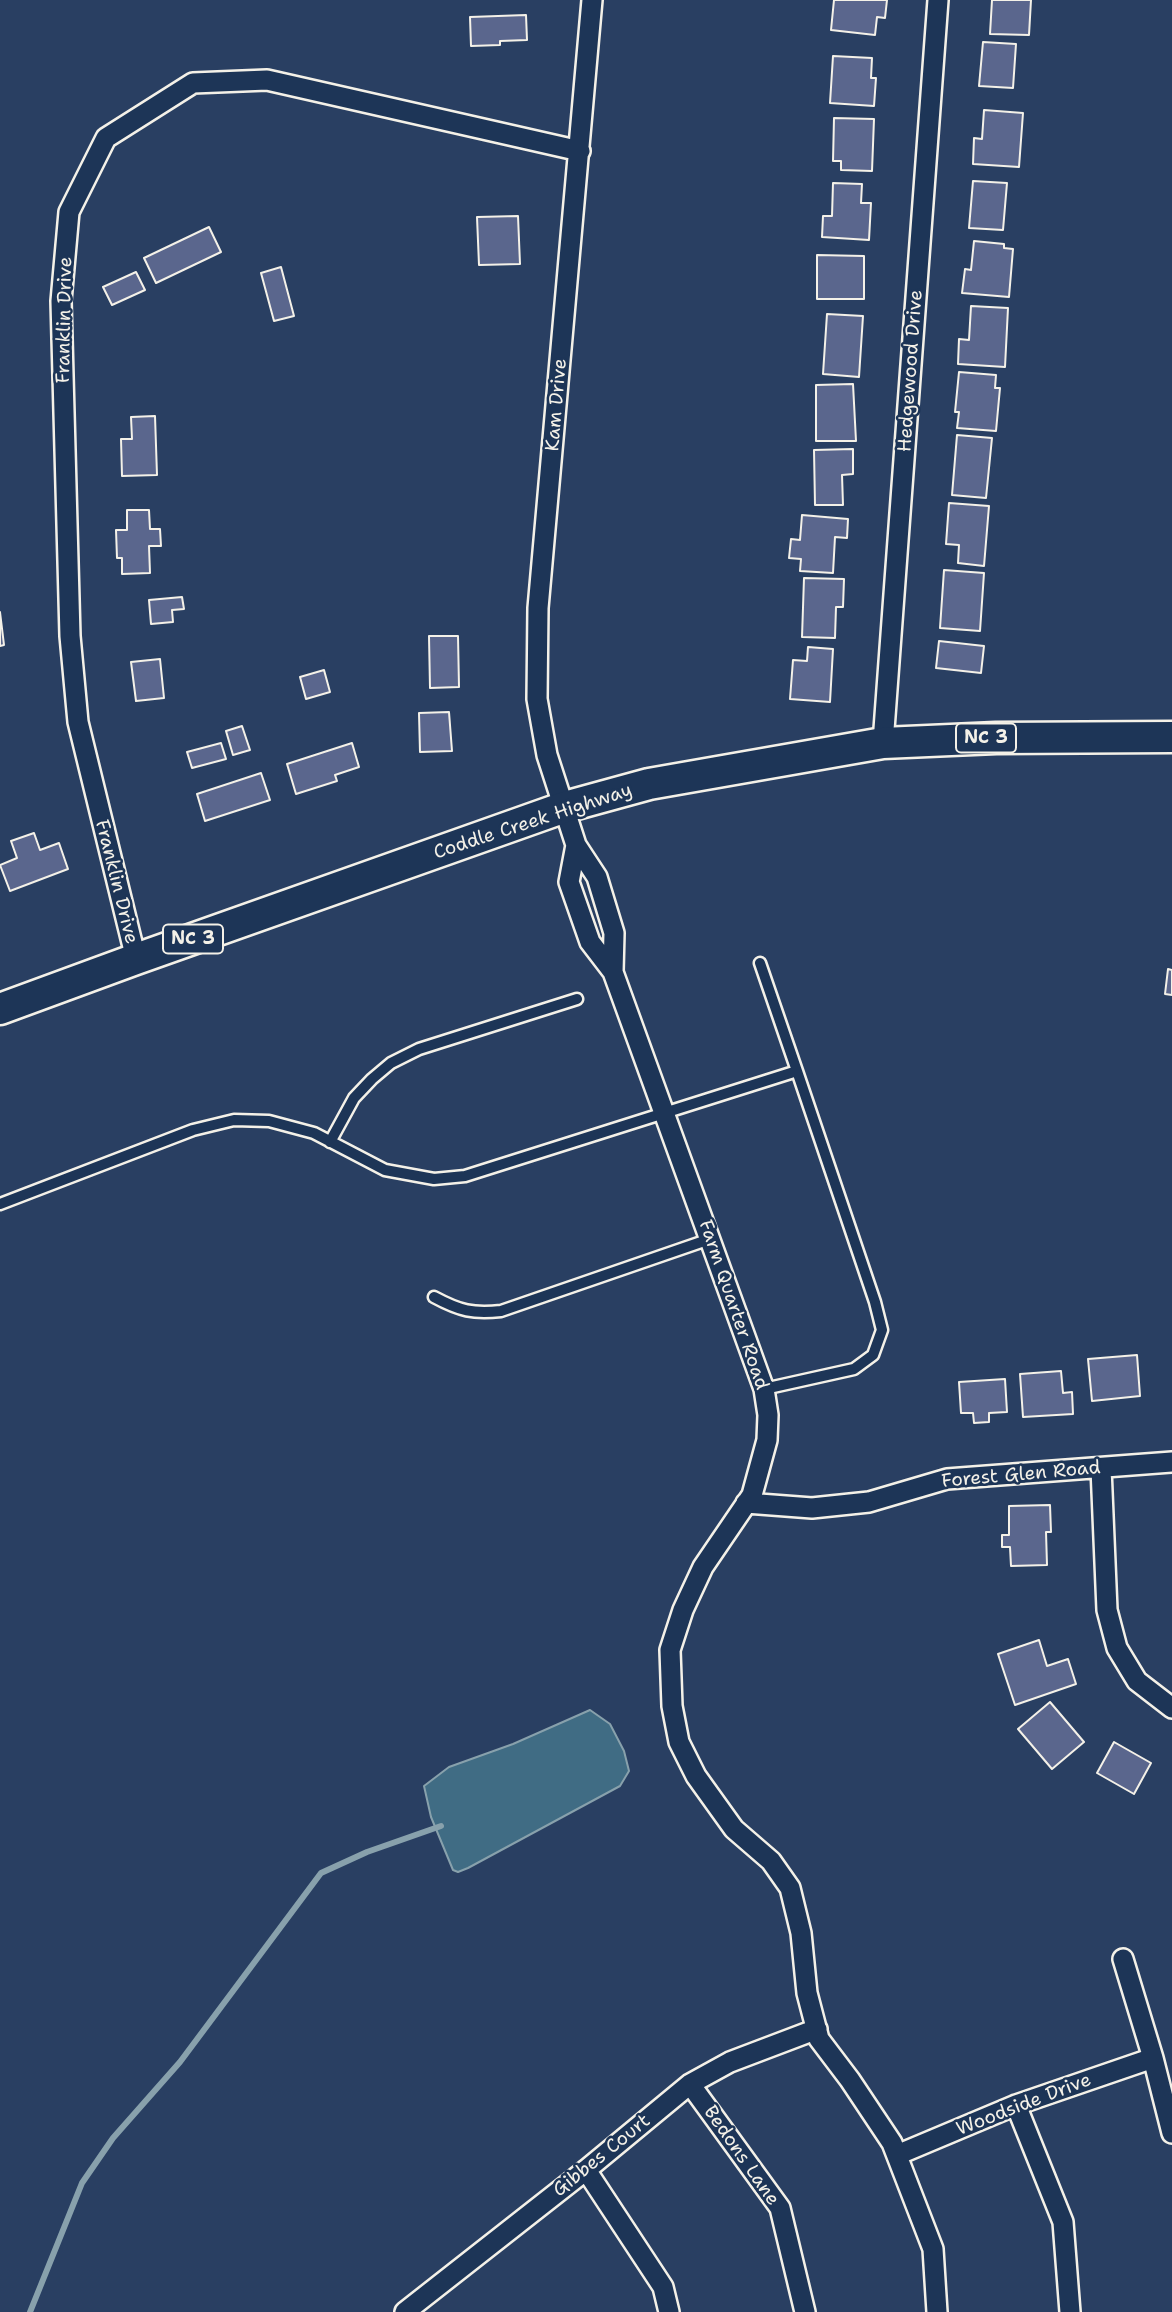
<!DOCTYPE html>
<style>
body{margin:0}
canvas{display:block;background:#293f62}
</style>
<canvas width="1172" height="2312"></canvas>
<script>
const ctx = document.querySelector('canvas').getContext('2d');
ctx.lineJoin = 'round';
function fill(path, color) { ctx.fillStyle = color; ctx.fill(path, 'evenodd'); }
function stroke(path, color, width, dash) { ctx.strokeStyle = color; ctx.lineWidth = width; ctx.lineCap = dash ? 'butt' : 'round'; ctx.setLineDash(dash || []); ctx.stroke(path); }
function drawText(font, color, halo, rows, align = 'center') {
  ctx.font = font + ' "Shantell Sans",sans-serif'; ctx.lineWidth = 5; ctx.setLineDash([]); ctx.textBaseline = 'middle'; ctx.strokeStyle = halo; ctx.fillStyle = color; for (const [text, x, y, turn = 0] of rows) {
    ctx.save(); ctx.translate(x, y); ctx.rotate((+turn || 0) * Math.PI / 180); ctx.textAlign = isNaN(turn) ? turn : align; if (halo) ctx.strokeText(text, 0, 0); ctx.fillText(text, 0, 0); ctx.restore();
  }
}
const water = new Path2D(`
 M590 1710 610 1724 624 1751 629 1771 620 1786 468 1868 458 1872 453 1870 431 1817 424 1786 449 1767 513 1744Z`);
const stream = new Path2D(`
 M30 2312 82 2183 113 2138 180 2062 321 1873 367 1852 441 1826`);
const building = new Path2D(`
 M834 0H887L885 18 877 17 875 35 831 30Z
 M992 0H1031L1029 35 990 34Z
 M526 15 527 40 500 41V45L471 46 470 17Z
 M983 42 1016 44 1013 88 979 86Z
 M833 56 872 58 871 78H876L874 106 830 103Z
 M984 110 1023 113 1019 167 973 164 974 138 982 139Z
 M834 118 874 119 872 171 841 170V161H833Z
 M973 181 1007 183 1003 230 969 228Z
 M833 183 862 184 861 203H871L869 240 822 237 823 216H832Z
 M518 216 520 264 479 265 477 217Z
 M209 227 221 252 156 283 144 258Z
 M974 241 1004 244V248L1013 249 1009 297 962 293 965 269 971 270Z
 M817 255 864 256V299H817Z
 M281 267 294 316 274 321 261 273Z
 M136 272 145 290 112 305 103 287Z
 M971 306 1008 308 1005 367 958 364 959 339 969 340Z
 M827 314 863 316 859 377 823 374Z
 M959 372 996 375 995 388H1000L996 431 957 428 959 412H955Z
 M853 384 856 441H816V385Z
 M155 416 157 475 122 476 121 439H132L131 417Z
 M957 435 992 438 986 498 952 495Z
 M853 449V474L842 475 843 505H815L814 450Z
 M949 503 989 506 984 566 958 563 959 545 946 544Z
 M127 510H149L150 529H160L161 546H149L150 573 122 574V558H117L116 530H127Z
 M802 515 848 519 847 538 835 537 833 573 800 571 801 559 789 558 791 539 800 540Z
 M944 570 984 573 980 631 940 628Z
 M804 578 844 579 843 607H836L835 638 802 637Z
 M182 597 184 609 172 610 173 622 151 624 149 600Z
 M0 612 4 645 0 646Z
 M429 636H458L459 687 430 688Z
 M939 641 984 646 981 673 936 668Z
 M808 647 833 649 830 702 790 699 793 660 807 661Z
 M160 659 164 698 136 701 131 662Z
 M324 670 330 692 306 699 300 677Z
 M449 712 452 751 420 752 419 713Z
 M242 726 250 750 233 755 226 731Z
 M221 743 226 759 192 768 187 752Z
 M352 743 359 767 335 775 337 781 296 794 287 764Z
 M261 773 270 800 205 821 197 794Z
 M34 833 40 850 59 843 68 869 10 891 0 865 17 858 11 841Z
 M1168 969 1172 970V995L1165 994Z
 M1137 1355 1140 1396 1092 1401 1088 1359Z
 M1061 1371 1063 1393 1072 1392 1073 1414 1023 1417 1020 1374Z
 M1005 1379 1007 1412 989 1413V1422L974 1423 973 1413H961L959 1382Z
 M1050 1505 1051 1532H1046L1047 1565 1011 1566 1010 1547H1002V1535H1009V1506Z
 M1039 1640 1047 1666 1068 1659 1076 1684 1015 1705 998 1654Z
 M1050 1702 1084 1742 1052 1769 1018 1729Z
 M1114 1742 1151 1763 1134 1794 1097 1773Z`);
const service = new Path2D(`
 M760 963 797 1071
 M330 1142 354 1098 372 1079 391 1063 419 1049 577 999
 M0 1204 193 1130 234 1120 269 1121 314 1133 385 1170 434 1179 465 1176 797 1071 875 1302 882 1330 873 1355 854 1369 764 1389
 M434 1297C460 1311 473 1314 501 1311L710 1239`);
const minor = new Path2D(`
 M592 0 538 608 537 699 547 755 576 845 597 877 614 933 613 972
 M883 743 938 0
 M576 845 569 882 590 942 613 972 764 1389 768 1415 767 1440 752 1495 703 1567 683 1610 670 1650 672 1706 679 1742 696 1776 734 1829 771 1861 790 1888 801 1933 807 1993 819 2039 850 2080 892 2143 933 2249 937 2312
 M136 959 78 722 70 636 61 301 69 212 106 138 193 83 267 80 580 151
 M1101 1468 1107 1610 1117 1648 1137 1681 1172 1708
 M746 1503 812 1508 869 1502 947 1479 1172 1462
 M1123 1959 1153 2058 1172 2133
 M690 2084 780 2208 805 2312
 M1016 2105 1063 2222 1070 2312
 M897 2155 1016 2105 1153 2058
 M586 2170 663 2287 669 2312
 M405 2312 586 2170 690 2084 730 2062 817 2029`);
const primary = new Path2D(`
 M0 1009 136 959 565 807 649 784 883 743 996 738 1172 737`);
const shields = [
 [986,738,60],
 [193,939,60]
];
const shieldNames = [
 ["NC 3",986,738],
 ["NC 3",193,939]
];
const streetNames = [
 ["Franklin Drive",65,320,-89],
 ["Hedgewood Drive",911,371,-86],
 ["Kam Drive",557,405,-85],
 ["Coddle Creek Highway",533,822,-18],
 ["Franklin Drive",116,882,76],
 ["Farm Quarter Road",733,1305,71],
 ["Forest Glen Road",1021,1475,-5],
 ["Woodside Drive",1024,2105,-21],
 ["Gibbes Court",602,2156,-39],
 ["Bedons Lane",741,2156,55]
];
fill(water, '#406c84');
stroke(water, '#88a1ac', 2);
stroke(stream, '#88a1ac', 6);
fill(building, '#5a668d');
stroke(building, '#f4f1e8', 2);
stroke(service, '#f4f1e8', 15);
stroke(minor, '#f4f1e8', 24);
stroke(primary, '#f4f1e8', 35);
stroke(service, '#1d3557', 10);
stroke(minor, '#1d3557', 19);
stroke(primary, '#1d3557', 30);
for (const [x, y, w] of shields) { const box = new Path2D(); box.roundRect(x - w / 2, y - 14.5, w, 29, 5); ctx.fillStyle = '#1d3557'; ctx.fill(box); stroke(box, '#f4f1e8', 2); }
drawText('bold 18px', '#f4f1e8', null, shieldNames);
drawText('19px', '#f4f1e8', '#1d3557', streetNames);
</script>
